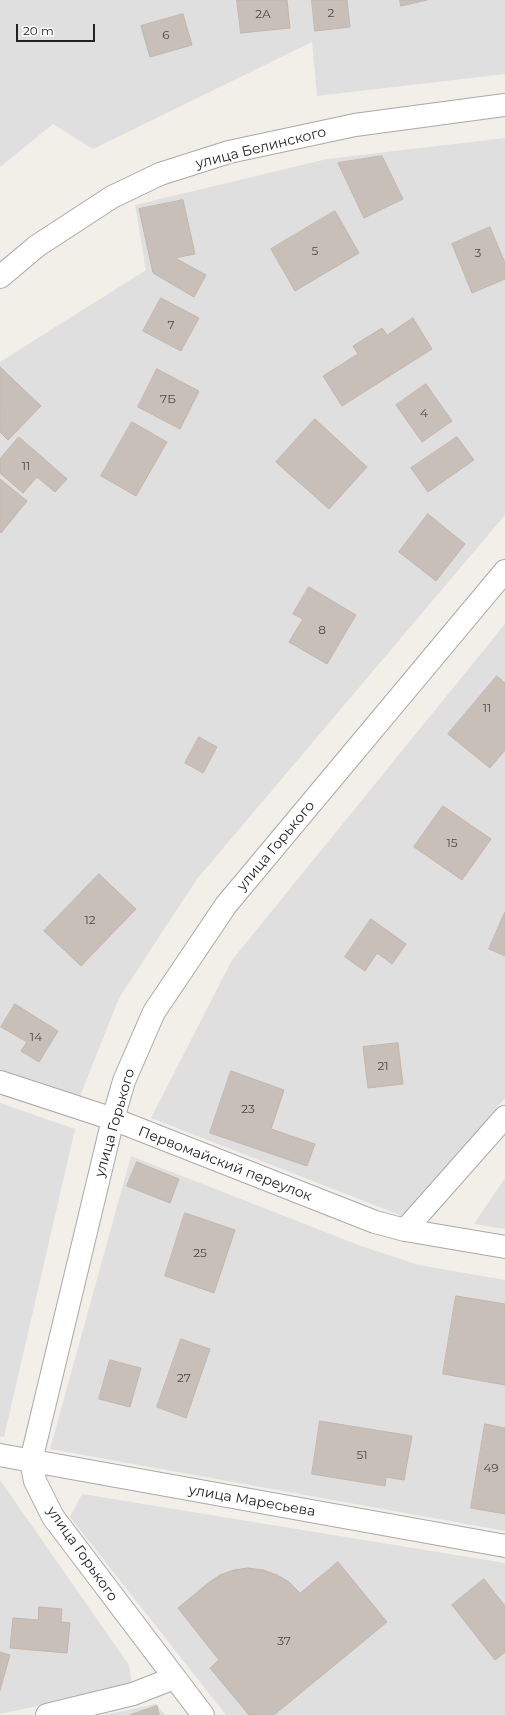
<!DOCTYPE html>
<meta charset="utf-8">
<style>
body{margin:0}
#map{position:relative;width:505px;height:1715px;overflow:hidden;background:#f2efe9;font-family:Montserrat,sans-serif}
canvas{display:block}
.scale{position:absolute;left:16px;top:24px;width:79px;height:18px;box-sizing:border-box;border:2px solid #222;border-top:0;padding-left:5px;font-size:12px;line-height:14px;white-space:nowrap;color:#222;-webkit-text-stroke:3px #fff;paint-order:stroke}
</style>
<div id="map">
<canvas width="505" height="1715"></canvas>
<div class="scale">20 m</div>
</div>
<script>
const ctx = document.querySelector('canvas').getContext('2d');
ctx.lineJoin = 'round';
function fill(path, color) { ctx.fillStyle = color; ctx.fill(path, 'evenodd'); }
function stroke(path, color, width, dash) { ctx.strokeStyle = color; ctx.lineWidth = width; ctx.lineCap = dash ? 'butt' : 'round'; ctx.setLineDash(dash || []); ctx.stroke(path); }
function drawText(font, color, halo, rows, align = 'center') {
  ctx.font = font + ' Montserrat,sans-serif'; ctx.lineWidth = 3.5; ctx.setLineDash([]); ctx.textBaseline = 'middle'; ctx.strokeStyle = halo; ctx.fillStyle = color; for (const [text, x, y, turn = 0] of rows) {
    ctx.save(); ctx.translate(x, y); ctx.rotate((+turn || 0) * Math.PI / 180); ctx.textAlign = isNaN(turn) ? turn : align; if (halo) ctx.strokeText(text, 0, 0); ctx.fillText(text, 0, 0); ctx.restore();
  }
}
const residential = new Path2D(`
 M0 0H505V74L317 96 312 42 93 149 53 124 0 167Z
 M505 138V515L197 879 119 998 80 1096 0 1070V362L146 270 135 205 327 159Z
 M505 624V1098L405 1217 151 1118 232 960Z
 M0 1103 75 1129 4 1437 0 1436Z
 M131 1156 361 1246 419 1265 505 1280V1531L50 1449Z
 M505 1178V1229L474 1224Z
 M0 1480 129 1665 132 1686 0 1714Z
 M82 1494 505 1563V1715H226L70 1517Z
 M156 1704 165 1715H104Z`);
const building = new Path2D(`
 M237 0H287L290 28 241 33Z
 M312 0H347L350 27 315 31Z
 M400 0H427L401 6Z
 M183 14 192 45 150 57 141 26Z
 M382 156 403 199 364 218 338 163Z
 M183 200 195 254 175 258 206 275 194 297 153 273 139 209Z
 M335 211 359 253 295 291 271 249Z
 M490 227 505 263V279L472 293 452 244Z
 M161 298 199 318 181 351 143 331Z
 M413 318 432 349 342 406 323 376 358 354 353 346 382 328 387 335Z
 M0 367 41 406 8 440 0 432Z
 M157 369 199 391 180 429 138 407Z
 M426 384 452 421 422 442 396 405Z
 M315 419 367 467 329 509 276 462Z
 M132 422 167 442 136 496 101 476Z
 M19 437 67 479 55 492 37 477 23 493 0 473V459Z
 M457 437 474 460 428 492 411 468Z
 M0 479 27 501 1 533 0 532Z
 M428 514 465 544 436 581 399 552Z
 M309 587 356 615 327 664 289 642 303 619 293 614Z
 M497 676 505 683V750L490 768 448 734Z
 M199 737 217 747 203 773 185 763Z
 M443 806 491 839 462 880 414 847Z
 M99 874 136 909 81 966 44 931Z
 M505 912V956L489 949Z
 M371 919 406 944 392 964 377 953 365 971 345 957Z
 M15 1004 58 1031 39 1062 21 1051 27 1042 1 1027Z
 M398 1043 403 1084 368 1088 363 1047Z
 M231 1071 284 1090 271 1129 315 1144 307 1166 210 1133Z
 M137 1162 179 1179 170 1203 127 1186Z
 M185 1213 235 1230 214 1293 165 1276Z
 M456 1296 505 1304V1385L443 1374Z
 M181 1339 210 1349 186 1418 157 1407Z
 M110 1360 141 1368 130 1407 99 1399Z
 M320 1421 412 1436 404 1480 386 1477 385 1486 312 1474Z
 M485 1424 505 1428V1514L471 1508Z
 M338 1562 387 1622 274 1715H249L210 1668 219 1660 178 1608 207 1584 220 1575 234 1570 248 1568 263 1570 277 1575 289 1582 300 1593Z
 M484 1579 505 1606V1652L495 1660 452 1605Z
 M39 1607 62 1609 61 1622 70 1623 67 1653 10 1648 13 1618 38 1620Z
 M0 1652 10 1655 0 1690Z
 M157 1706 159 1715H130Z`);
const minor = new Path2D(`
 M0 277 37 246 112 197 160 174 229 152 355 125 505 105
 M0 1082 113 1119 375 1222 405 1230 505 1247
 M405 1230 505 1117
 M0 1455 505 1546
 M47 1715 133 1694 174 1678
 M203 1715 53 1517 35 1481 31 1461 113 1119 124 1081 154 1012 226 905 505 571`);
const numberNames = [
 ["2",331,13],
 ["2А",263,14],
 ["6",166,35],
 ["5",315,251],
 ["3",478,253],
 ["7",171,325],
 ["7Б",168,399],
 ["4",424,413],
 ["11",26,466],
 ["8",322,630],
 ["11",487,708],
 ["15",452,843],
 ["12",90,920],
 ["14",36,1037],
 ["21",383,1066],
 ["23",248,1109],
 ["25",200,1253],
 ["27",184,1378],
 ["51",362,1455],
 ["49",491,1468],
 ["37",284,1641]
];
const streetNames = [
 ["улица Белинского",261,148,-14],
 ["улица Горького",276,846,-50],
 ["улица Горького",115,1123,-74],
 ["Первомайский переулок",225,1164,21],
 ["улица Маресьева",252,1501,10],
 ["улица Горького",82,1554,55]
];
fill(residential, '#e0dfdf');
fill(building, '#c7bfb8');
stroke(building, '#c4b6ab', 1);
stroke(minor, '#a9a9a9', 24);
stroke(minor, '#fff', 22);
drawText('12px', '#4b4948', null, numberNames);
drawText('14px', '#222', '#fff', streetNames);
</script>
